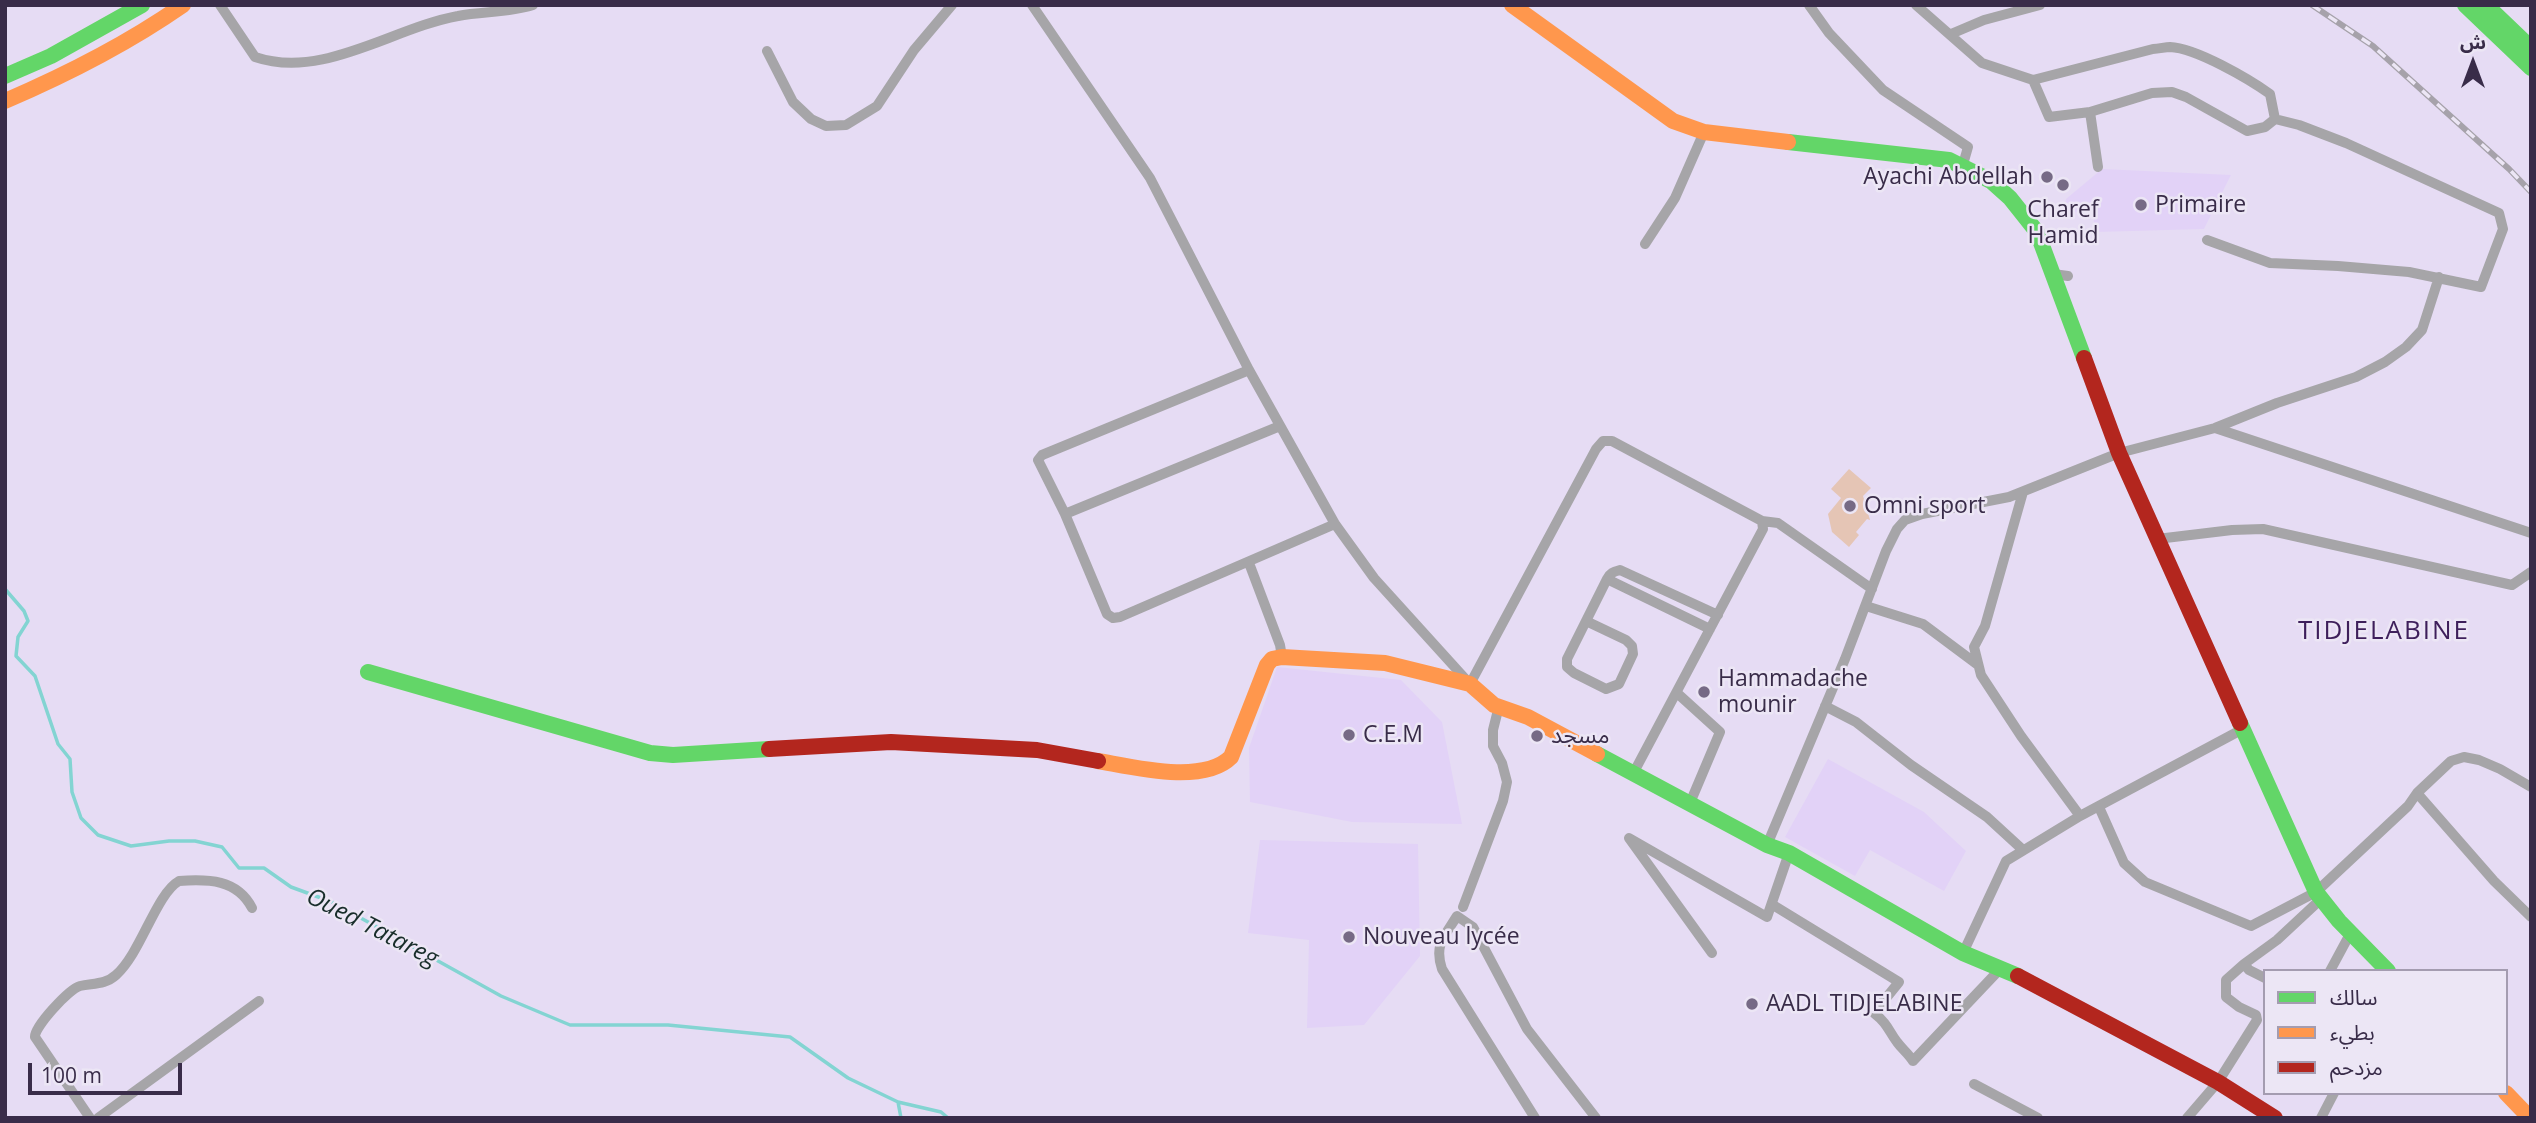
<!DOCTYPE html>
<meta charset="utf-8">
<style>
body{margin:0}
#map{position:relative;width:2536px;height:1123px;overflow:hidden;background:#e6dcf4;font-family:"Open Sans","Noto Sans Arabic",sans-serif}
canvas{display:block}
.frame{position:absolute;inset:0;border:7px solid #392c49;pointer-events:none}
.legend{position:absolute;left:2263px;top:969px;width:245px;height:126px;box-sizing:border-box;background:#ece6f5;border:2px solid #a49cb0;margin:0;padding:9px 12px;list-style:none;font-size:21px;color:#392c49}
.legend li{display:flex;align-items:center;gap:14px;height:35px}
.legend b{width:35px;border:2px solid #a49cb0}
.north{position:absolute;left:2438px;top:28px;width:70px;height:70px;-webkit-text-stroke:5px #ece6f5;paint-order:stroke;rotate:0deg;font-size:19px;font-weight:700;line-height:28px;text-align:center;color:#392c49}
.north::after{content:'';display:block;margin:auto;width:24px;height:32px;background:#392c49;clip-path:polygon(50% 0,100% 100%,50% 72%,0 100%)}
.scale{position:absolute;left:28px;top:1063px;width:154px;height:32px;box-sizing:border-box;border:4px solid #392c49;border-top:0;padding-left:9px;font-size:21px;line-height:24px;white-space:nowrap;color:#392c49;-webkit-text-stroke:5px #ece6f5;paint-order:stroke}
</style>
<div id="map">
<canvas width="2536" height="1123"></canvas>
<div class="frame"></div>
<ul class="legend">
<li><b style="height:9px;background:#63d668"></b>سالك</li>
<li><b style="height:9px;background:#ff974d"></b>بطيء</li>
<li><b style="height:9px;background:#b3261e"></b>مزدحم</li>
</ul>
<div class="north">ش</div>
<div class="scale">100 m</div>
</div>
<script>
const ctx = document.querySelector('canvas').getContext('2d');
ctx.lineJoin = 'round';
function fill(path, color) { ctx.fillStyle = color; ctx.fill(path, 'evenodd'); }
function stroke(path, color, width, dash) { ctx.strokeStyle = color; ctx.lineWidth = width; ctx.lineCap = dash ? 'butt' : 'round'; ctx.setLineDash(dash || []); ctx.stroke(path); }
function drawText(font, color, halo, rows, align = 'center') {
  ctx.font = font + ' "Open Sans","Noto Sans Arabic",sans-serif'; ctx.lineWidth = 5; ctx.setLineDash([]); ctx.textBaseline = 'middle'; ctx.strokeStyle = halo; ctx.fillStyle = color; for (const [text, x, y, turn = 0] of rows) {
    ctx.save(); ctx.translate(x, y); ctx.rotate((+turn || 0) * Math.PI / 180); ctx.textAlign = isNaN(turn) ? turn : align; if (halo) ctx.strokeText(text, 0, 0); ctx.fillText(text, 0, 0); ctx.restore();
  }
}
const built = new Path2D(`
 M2102 169 2231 175 2204 229 2095 232 2093 213 2064 211 2066 199Z
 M1277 667 1401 680 1442 722 1462 824 1352 822 1250 802 1249 748Z
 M1828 759 1924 812 1966 851 1944 891 1870 850 1855 876 1785 837Z
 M1260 840 1418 844 1420 956 1364 1025 1307 1028 1309 940 1248 933Z`);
const green = new Path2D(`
 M1849 469 1871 488 1863 496 1870 520 1867 519 1856 532 1859 535 1849 547 1832 532 1828 514 1841 498 1831 489Z`);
const stream = new Path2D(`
 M5 589 24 611 28 621 18 637 16 656 35 676 58 744 70 759 72 792 81 818 98 835 131 846 169 841H195L222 847 239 868H264L291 887 332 902 501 996 570 1025H668L790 1037 848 1078 898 1102 901 1118
 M898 1102 941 1112 948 1118`);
const street = new Path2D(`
 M220 5 255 57C323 80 392 28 458 16 482 11 508 13 533 5
 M1032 5 1150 178 1249 370 1335 524 1374 578 1470 684 1596 449 1603 441H1612L1762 521 1763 529 1634 772
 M1809 5 1829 33 1883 90 1968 147 1962 168
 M1916 5 1982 63 2033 80 2049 117 2090 112 2152 93 2172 92 2186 97 2247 131 2265 127 2275 119
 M1951 34 1984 20 2040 5
 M767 51 793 102 811 119 826 126 846 125 877 106 914 50 952 5
 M2033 80 2153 49C2159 49 2165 47 2170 47 2196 48 2249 79 2270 94L2275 119 2299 125 2346 143 2499 213 2503 229 2481 287 2409 272 2338 266 2270 263 2207 240
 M2090 112 2098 167
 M1645 244 1675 198 1704 132
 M2053 274 2068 276
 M1249 370 1042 455 1038 460 1065 514 1107 614 1113 618 1120 617 1335 524
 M2215 428 2531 533
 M2023 492 1985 626 1974 647 1981 675 2021 736 2080 816
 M1065 514 1280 426
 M1762 521 1778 523 1872 589
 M2157 539 2232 530 2263 529 2512 585 2531 572
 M1249 563 1280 645 1282 657
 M1607 579 1710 629
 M1866 606 1923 624 1978 665
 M1586 621 1626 640 1632 646 1633 654 1619 684 1606 689 1574 673 1567 667V659L1607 579C1610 573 1613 572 1620 570L1718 615
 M1677 693 1720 732 1690 803
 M1825 706 1856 722 1911 765 1987 817 2023 850
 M2417 793 2494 881 2531 917
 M2099 807 2124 863 2145 882 2251 926 2316 892 2408 806 2417 793 2451 761 2464 757 2479 760 2500 769 2531 787
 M1767 845 1845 659 1886 551 1897 529 1905 520 1922 514 2009 497 2119 453 2215 428 2277 403 2356 377 2385 362 2406 347 2422 330 2439 277
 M1773 905 1899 982 1874 1013C1888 1024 1888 1030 1897 1042 1902 1049 1908 1053 1913 1061L2002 967
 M1463 907 1503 801 1507 782 1502 763 1493 746V730L1499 706
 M1712 953 1629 838 1767 917 1789 853
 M1963 953 2006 861 2080 816 2241 730
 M2244 964 2249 970 2265 978
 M2330 971 2351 932
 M1974 1084 2038 1118
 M90 1118 35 1037C34 1027 69 989 80 986 93 983 105 985 116 975 141 953 156 894 179 881 208 879 237 879 252 908
 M98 1118 259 1001
 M1535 1118 1442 969C1434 945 1444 937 1457 916L1473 927 1527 1029 1596 1118
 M2187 1118 2218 1082 2257 1020 2256 1015 2239 1007 2226 997V980L2244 964 2277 940 2321 899
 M2321 1118 2334 1093`);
const fast = new Path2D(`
 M2465 5 2531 68
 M2486 5 2531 48
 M5 76 51 56 142 5
 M1788 142 1949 160 1991 181 2010 198 2037 232 2084 358
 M368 672 650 753 673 755 769 749
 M2240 723 2316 892 2339 921 2388 971
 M1597 754 1767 845 1789 853 1963 953 2018 976`);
const slow = new Path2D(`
 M1512 5 1673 121 1704 132 1788 142
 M5 101C68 74 127 44 183 5
 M1098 761C1133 767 1203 785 1231 757L1267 665 1272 659 1282 657 1385 663 1470 684 1494 705 1528 717 1597 754
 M2506 1093 2530 1118`);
const jam = new Path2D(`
 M2084 358 2119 453 2240 723
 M769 749 891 742 1037 750 1098 761
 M2018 976 2218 1082 2275 1118`);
const rail = new Path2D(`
 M2312 5 2373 46 2509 169 2531 192`);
const markers = [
 [2047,177,7,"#766a85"],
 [2063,185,7,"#766a85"],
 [2141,205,7,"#766a85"],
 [1850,506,7,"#766a85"],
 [1704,692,7,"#766a85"],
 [1349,735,7,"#766a85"],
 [1537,736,7,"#766a85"],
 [1349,937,7,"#766a85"],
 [1752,1004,7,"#766a85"]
];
const poiNames = [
 ["Ayachi Abdellah",2033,177,"right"],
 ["Primaire",2155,205],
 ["Charef",2063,210,"center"],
 ["Hamid",2063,236,"center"],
 ["Omni sport",1864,506],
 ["Hammadache",1718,679],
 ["mounir",1718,705],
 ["C.E.M",1363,735],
 ["مسجد",1551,736],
 ["Nouveau lycée",1363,937],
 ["AADL TIDJELABINE",1766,1004]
];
const waterNames = [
 ["Oued Tatareg",372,928,27]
];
const quarterNames = [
 ["TIDJELABINE",2384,632]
];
fill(built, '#e2d2f7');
fill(green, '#e5c5b5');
stroke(stream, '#83d4d2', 3.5);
stroke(street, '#a6a5a8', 10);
stroke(fast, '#63d668', 16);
stroke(slow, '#ff974d', 16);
stroke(jam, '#b3261e', 16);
stroke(rail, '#a6a2aa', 6);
stroke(rail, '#ece6f5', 3.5, [10]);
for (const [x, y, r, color] of markers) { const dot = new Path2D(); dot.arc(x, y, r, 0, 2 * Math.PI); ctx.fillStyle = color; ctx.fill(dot); stroke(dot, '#ece6f5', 2.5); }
drawText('23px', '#392c49', '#ece6f5', poiNames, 'left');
drawText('italic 24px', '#192e2b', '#ece6f5', waterNames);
ctx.letterSpacing = '2px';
drawText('26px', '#3e1f5b', '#ece6f5', quarterNames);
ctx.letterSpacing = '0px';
</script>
